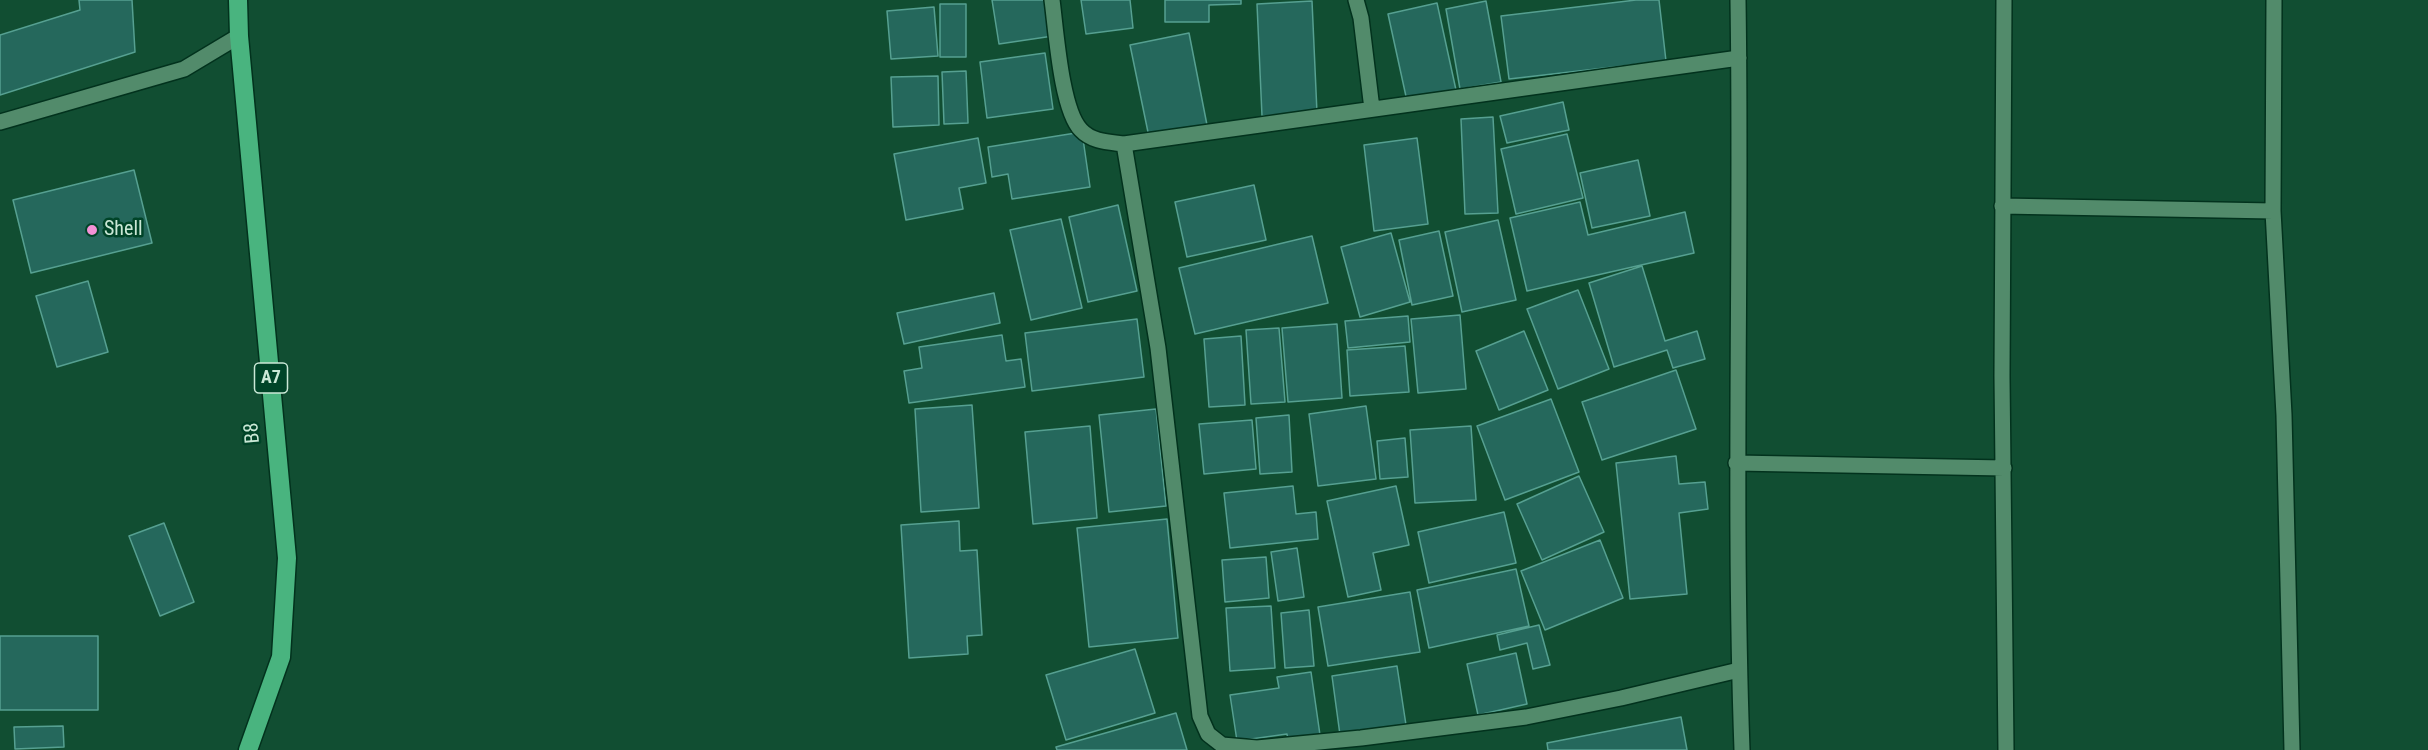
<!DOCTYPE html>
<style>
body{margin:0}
canvas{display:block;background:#114e32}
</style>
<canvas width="2428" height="750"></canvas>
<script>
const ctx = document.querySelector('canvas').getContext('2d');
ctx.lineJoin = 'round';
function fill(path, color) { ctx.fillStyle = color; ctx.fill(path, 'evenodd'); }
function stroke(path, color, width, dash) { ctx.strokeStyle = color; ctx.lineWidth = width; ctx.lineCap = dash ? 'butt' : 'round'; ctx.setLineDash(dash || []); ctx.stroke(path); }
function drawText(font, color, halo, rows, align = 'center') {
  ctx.font = font + ' "Roboto Condensed",sans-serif'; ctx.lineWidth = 5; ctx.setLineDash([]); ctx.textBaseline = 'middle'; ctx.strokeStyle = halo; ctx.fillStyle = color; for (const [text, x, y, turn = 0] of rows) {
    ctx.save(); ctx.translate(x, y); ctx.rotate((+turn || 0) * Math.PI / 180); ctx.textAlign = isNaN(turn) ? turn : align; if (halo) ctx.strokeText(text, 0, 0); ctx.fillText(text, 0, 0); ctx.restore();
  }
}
const building = new Path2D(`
 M79 0H132L135 52 0 95V35L80 10Z
 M992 0H1048L1053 36 999 44Z
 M1081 0H1130L1133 28 1086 34Z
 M1165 0H1241V4L1209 5V22H1165Z
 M1636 0H1659L1666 61 1509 79 1501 16Z
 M1312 1 1317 113 1262 116 1257 4Z
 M1486 1 1501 82 1460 89 1446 9Z
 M1437 3 1456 90 1407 101 1388 14Z
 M940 4H966V57H940Z
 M934 7 938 56 891 59 887 11Z
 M1189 33 1207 125 1149 137 1130 45Z
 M1045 53 1053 109 987 118 980 62Z
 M966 71 968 123 944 124 942 72Z
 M938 76 939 125 893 127 891 77Z
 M1563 102 1569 130 1507 143 1500 116Z
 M1493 117 1498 213 1465 214 1461 119Z
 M1082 132 1090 187 1012 199 1008 174 992 177 988 147Z
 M1567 134 1583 198 1516 214 1501 149Z
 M978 138 986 183 959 188 963 209 906 220 894 154Z
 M1417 138 1428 224 1374 231 1364 145Z
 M1638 160 1650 216 1592 228 1580 173Z
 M134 170 152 243 31 273 13 200Z
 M1254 185 1266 240 1187 257 1175 202Z
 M1580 202 1588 235 1685 212 1694 253 1527 291 1510 218Z
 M1118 205 1137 291 1088 302 1069 217Z
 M1061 219 1082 308 1031 320 1010 230Z
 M1498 220 1516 300 1462 312 1445 232Z
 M1439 231 1453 296 1412 305 1399 240Z
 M1391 233 1410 302 1360 317 1341 247Z
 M1312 236 1328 303 1195 334 1179 268Z
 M1642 266 1665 341 1697 331 1705 359 1673 368 1667 350 1614 367 1589 283Z
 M88 281 108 352 57 367 36 296Z
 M1578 290 1609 369 1558 389 1527 309Z
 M994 293 1000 323 904 344 897 313Z
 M1460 315 1466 389 1418 393 1411 319Z
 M1408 316 1410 342 1348 348 1345 321Z
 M1137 319 1144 377 1032 391 1025 333Z
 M1337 324 1342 398 1288 402 1282 328Z
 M1279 328 1285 402 1251 404 1246 330Z
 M1524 331 1548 390 1499 410 1476 351Z
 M1002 335 1006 361 1021 359 1025 387 909 403 904 371 922 368 919 347Z
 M1241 336 1245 405 1209 407 1204 339Z
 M1405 346 1409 392 1350 396 1347 350Z
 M1676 370 1696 429 1602 460 1582 402Z
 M1551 399 1579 472 1505 500 1477 426Z
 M972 405 979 508 921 512 915 409Z
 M1366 406 1376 479 1318 486 1309 414Z
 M1156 409 1166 506 1109 512 1099 415Z
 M1289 415 1292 472 1260 474 1256 418Z
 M1252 420 1256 469 1204 474 1199 424Z
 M1090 426 1097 518 1033 524 1025 432Z
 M1471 426 1476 500 1415 503 1410 430Z
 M1405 438 1408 477 1380 479 1377 441Z
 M1676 456 1679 484 1705 482 1708 509 1679 513 1687 594 1630 599 1616 463Z
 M1579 476 1604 532 1542 560 1517 504Z
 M1293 486 1296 514 1316 512 1318 539 1230 548 1224 493Z
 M1396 486 1409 545 1373 553 1381 590 1348 597 1327 501Z
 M1504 512 1516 563 1429 583 1418 532Z
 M1167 519 1178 638 1089 647 1077 528Z
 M959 521 960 551 977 550 982 635 967 636 968 654 909 658 901 525Z
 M164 523 194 602 160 616 129 536Z
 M1600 540 1623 598 1545 630 1521 571Z
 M1297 548 1304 597 1278 601 1271 552Z
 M1266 557 1269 598 1225 602 1222 560Z
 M1516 569 1529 626 1429 648 1417 590Z
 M1410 592 1420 652 1328 666 1318 607Z
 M1271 606 1275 668 1230 671 1226 608Z
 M1309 610 1314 666 1285 668 1281 613Z
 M1539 625 1550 665 1533 669 1527 643 1500 650 1497 635Z
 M0 636H98V710H0Z
 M1135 649 1155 713 1066 740 1046 675Z
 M1516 653 1527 704 1478 715 1467 664Z
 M1397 666 1406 725 1340 735 1332 676Z
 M1311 672 1320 735 1288 740 1287 734 1237 741 1230 695 1279 688 1277 677Z
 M1176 713 1187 750H1057L1056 747Z
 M1681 717 1687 750H1548L1547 743Z
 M63 726 64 747 15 749 14 727Z`);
const minor = new Path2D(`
 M1052 0C1056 29 1061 110 1081 130 1092 142 1109 142 1124 144L1739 58
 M1356 0 1361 18 1372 109
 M1738 0C1742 250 1733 500 1742 750
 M2004 0 2002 376 2006 750
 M2274 0 2273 211 2284 415 2292 750
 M0 122 184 69 239 36
 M1124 144 1158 348 1200 716 1208 734 1222 745 1257 748 1361 738 1526 717 1621 698 1739 670
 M2002 206 2273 211
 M1736 463 2004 468`);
const highway = new Path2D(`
 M238 0 239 36 287 558 281 657 248 750`);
const markers = [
 [92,230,6,"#f391d6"]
];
const shields = [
 [271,378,33]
];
const shieldNames = [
 ["A7",271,378]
];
const poiNames = [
 ["Shell",104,230]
];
const streetNames = [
 ["B8",253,433,-95]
];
fill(building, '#25685c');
stroke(building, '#56a091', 1.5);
stroke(minor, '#02321d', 18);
stroke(highway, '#02321d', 21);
stroke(minor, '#528b6b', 15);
stroke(highway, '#49b47f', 18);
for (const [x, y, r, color] of markers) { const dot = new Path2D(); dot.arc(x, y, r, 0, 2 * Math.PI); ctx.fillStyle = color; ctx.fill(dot); stroke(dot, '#004428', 2); }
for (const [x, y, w] of shields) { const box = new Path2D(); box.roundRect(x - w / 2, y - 15, w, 30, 4.5); ctx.fillStyle = '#004428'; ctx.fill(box); stroke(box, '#cae8d6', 1.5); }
drawText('bold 18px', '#cae8d6', null, shieldNames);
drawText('20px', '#cae8d6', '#004428', poiNames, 'left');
drawText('20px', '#cae8d6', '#004428', streetNames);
</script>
